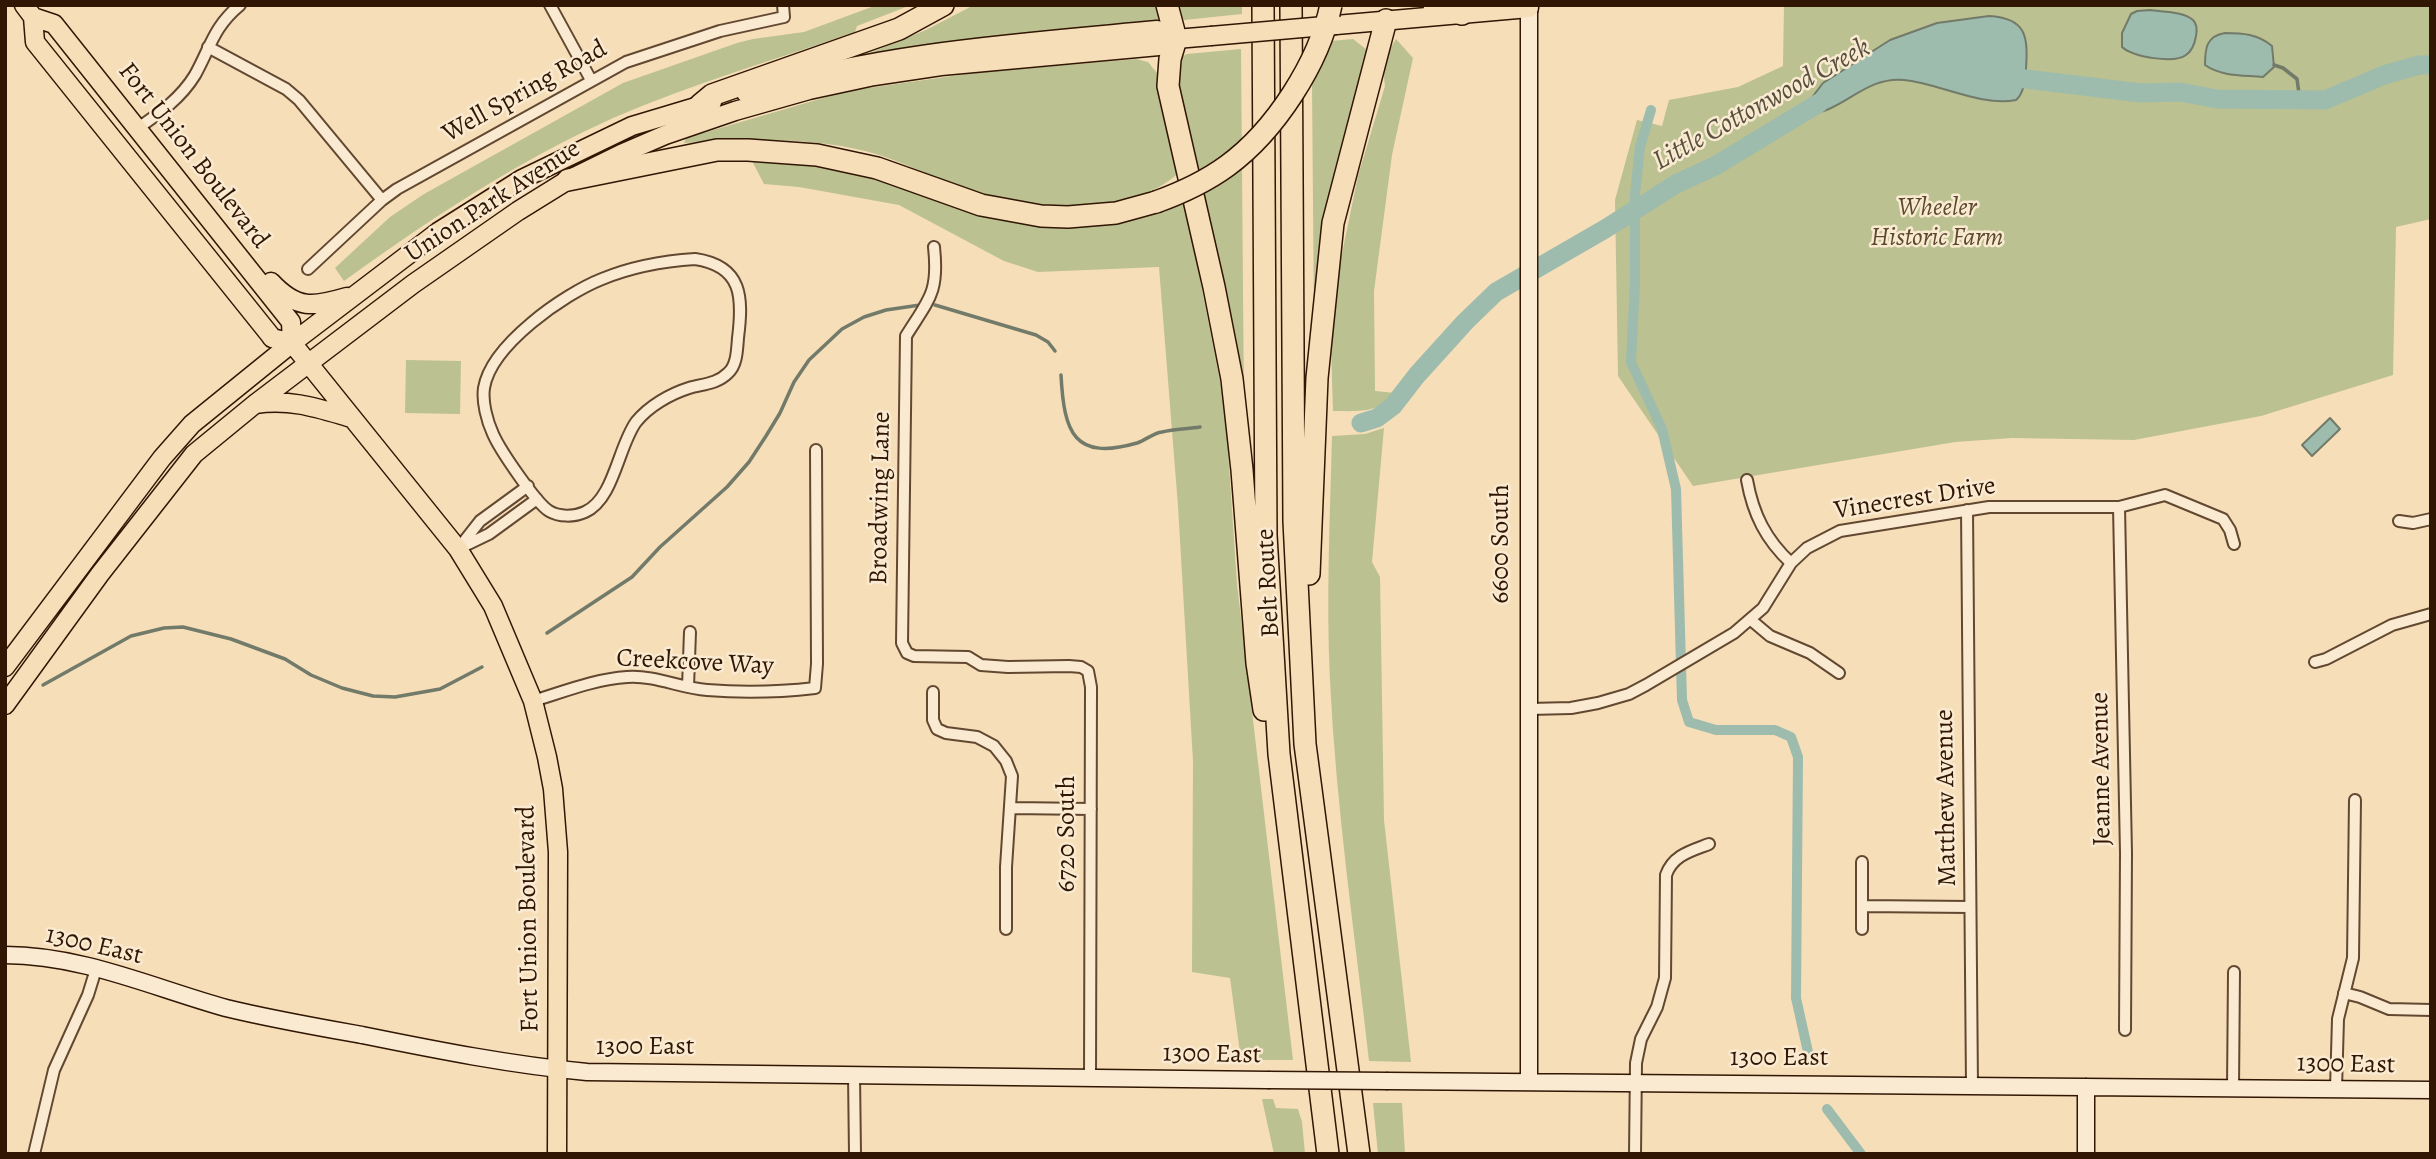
<!DOCTYPE html>
<style>
body{margin:0}
#map{position:relative;width:2436px;height:1159px;overflow:hidden;background:#f6deb8;font-family:Alegreya,serif}
canvas{display:block}
.frame{position:absolute;inset:0;border:7px solid #311603;pointer-events:none}
</style>
<div id="map">
<canvas width="2436" height="1159"></canvas>
<div class="frame"></div>
</div>
<script>
const ctx = document.querySelector('canvas').getContext('2d');
ctx.lineJoin = 'round';
function fill(path, color) { ctx.fillStyle = color; ctx.fill(path, 'evenodd'); }
function stroke(path, color, width, dash) { ctx.strokeStyle = color; ctx.lineWidth = width; ctx.lineCap = dash ? 'butt' : 'round'; ctx.setLineDash(dash || []); ctx.stroke(path); }
function drawText(font, color, halo, rows, align = 'center') {
  ctx.font = font + ' Alegreya,serif'; ctx.lineWidth = 5; ctx.setLineDash([]); ctx.textBaseline = 'middle'; ctx.strokeStyle = halo; ctx.fillStyle = color; for (const [text, x, y, turn = 0] of rows) {
    ctx.save(); ctx.translate(x, y); ctx.rotate((+turn || 0) * Math.PI / 180); ctx.textAlign = isNaN(turn) ? turn : align; if (halo) ctx.strokeText(text, 0, 0); ctx.fillText(text, 0, 0); ctx.restore();
  }
}
const green = new Path2D(`
 M877 5H911L857 26 855 32C775 60 691 84 613 118 516 162 430 219 344 281L335 268 390 217 424 194 623 83 737 43 753 39 804 32Z
 M974 5H1155L1162 20 870 53 926 30Z
 M1173 5H1242V14L1184 20Z
 M1784 5H2431V219L2396 227 2393 375 2261 416 2134 440 2012 438 1955 442 1693 486 1618 376 1615 200 1637 120 1662 126 1669 100 1738 87 1783 66Z
 M1353 39 1367 50 1369 55 1314 324 1312 83 1331 41Z
 M1396 39 1413 58 1392 155 1374 291 1375 391 1395 393C1380 414 1356 411 1333 411L1331 346 1339 268 1358 176 1385 86C1382 71 1387 52 1396 39Z
 M1241 49 1244 411 1175 81 1179 58 1187 54Z
 M1136 59 1148 62 1157 73 1183 169C1162 190 1135 199 1106 203 1057 210 1012 205 964 189 931 177 899 159 865 151 805 136 744 140 684 143L686 138 847 91 973 73Z
 M750 157 827 162 888 178 996 219 1042 227H1077L1114 223 1185 204 1225 406 1237 584 1293 1060H1241L1230 978 1192 972 1193 761 1178 506 1159 267 1038 272 1004 261 899 205 799 187 764 184Z
 M406 360 461 361 460 414 405 413Z
 M1384 428 1372 562 1380 577 1384 820 1411 1062 1369 1061C1355 935 1336 808 1330 680 1326 599 1330 517 1332 436L1365 434Z
 M1262 1099H1273L1276 1108 1298 1109 1302 1122 1305 1154H1274Z
 M1373 1103H1402L1405 1154H1378Z`);
const water = new Path2D(`
 M2150 10C2163 12 2183 11 2193 20 2197 24 2197 31 2196 36 2195 42 2192 51 2186 55 2174 64 2133 57 2122 47V33L2131 14 2137 11Z
 M1989 16C2027 18 2028 37 2026 69 2025 80 2024 93 2016 100 1981 107 1938 83 1904 80 1873 77 1854 98 1829 109 1819 113 1807 115 1797 117L1823 83 1890 40 1937 23Z
 M2225 33C2242 33 2258 34 2272 46L2274 67 2263 77C2244 75 2222 77 2205 65 2205 49 2206 36 2225 33Z
 M2330 418 2340 429 2312 456 2302 445Z`);
const stream = new Path2D(`
 M2274 65 2283 68 2297 79 2300 101
 M935 305 1036 335 1048 342 1055 351
 M1061 375C1064 433 1074 461 1137 443 1146 440 1153 433 1162 432 1174 429 1187 429 1200 427
 M547 633 632 577 660 547 727 487 749 462 766 436 780 413 794 382 809 360 842 329 864 317 886 310 920 305
 M43 685 131 636 164 628 183 627 231 639 285 659 311 675 342 688 373 696 395 697 440 689 482 667`);
const canal = new Path2D(`
 M1651 110 1640 147 1635 194V282L1631 362 1662 429 1676 489 1682 700 1689 722 1716 730H1775L1791 737 1798 757 1796 998 1810 1061
 M1827 1109 1861 1154`);
const river = new Path2D(`
 M2001 76 2141 93 2180 92 2217 99 2325 100 2384 75 2419 65H2431
 M1361 423 1377 418 1393 406 1417 375 1465 322 1496 292 1605 229 1676 184 1715 166 1819 103`);
const street = new Path2D(`
 M550 5 591 80
 M208 47 286 89 299 100 382 200
 M138 128C160 113 181 98 195 75 210 48 214 26 240 5
 M934 247C939 293 929 299 906 336L902 643 907 653 914 656 968 657 981 665 1008 667 1069 666 1081 667 1088 671 1091 687 1090 1078
 M695 259C743 266 743 298 738 338 737 350 737 365 728 373 717 384 703 384 689 388 670 394 649 406 636 422 618 447 614 499 585 512 574 517 559 517 549 511 536 503 500 450 493 434 487 421 482 402 484 388 491 345 564 294 602 279 631 267 664 261 695 259Z
 M308 269 382 200 397 189 626 62 720 31 784 17 783 5
 M1747 480C1753 514 1766 540 1791 563
 M2119 507 2126 853 2125 1030
 M1967 510 1972 1086
 M2399 521 2413 523 2431 519
 M460 548 489 534 537 499
 M458 549 480 521 528 486
 M1751 620 1770 636 1810 653 1839 673
 M2315 662 2326 659 2392 625 2431 614
 M688 687 690 632
 M933 692V720L937 729 946 733 977 737 994 746 1006 761 1012 776 1006 867V929
 M533 701C563 692 595 679 627 677 655 675 680 688 707 690 742 693 780 692 815 688L817 664 816 450
 M1529 709 1571 708 1598 703 1629 694 1646 685 1734 633 1763 608 1791 563 1807 548 1840 531 1989 507H2119L2165 495 2223 519 2230 530 2234 544
 M1011 808 1091 809
 M1862 906 1970 907
 M1862 929V862
 M2344 993 2360 997 2389 1009 2431 1010
 M854 1075 855 1154
 M2233 1088 2234 972
 M2336 1089 2338 1019 2353 958 2355 800
 M34 1154 54 1070 88 995 96 969
 M1635 1154 1636 1063 1641 1039 1657 1007 1665 978 1666 875C1673 855 1691 851 1709 844`);
const secondary = new Path2D(`
 M5 955C82 955 154 988 226 1008 271 1019 317 1027 362 1035 436 1050 511 1065 587 1072L1268 1080
 M1388 1081 2431 1090
 M1529 1082V8
 M2086 1154V1087`);
const primary = new Path2D(`
 M24 5 33 17 35 42 270 335 272 338 292 343
 M33 17 54 24 291 322 292 343 458 549 493 606 533 701 547 757 553 789 558 852 557 1154
 M1336 25 1529 8V5
 M746 93C880 52 1018 43 1157 30L1176 39
 M271 282C297 310 313 307 347 297
 M255 404C293 399 317 408 352 418
 M5 667 162 458 192 424 292 343 438 232 522 179 632 126 712 102
 M5 705 100 574 194 454 255 404 413 284 518 211 568 180 621 154 665 135 735 111 809 90 874 76 941 66 1159 46 1176 39 1211 36`);
const highway = new Path2D(`
 M1167 5 1176 39 1170 59 1168 86 1214 287 1232 379 1242 470 1257 663 1264 710
 M1263 5 1266 535 1279 754 1328 1154
 M1291 5 1294 521 1305 744 1359 1154
 M1434 5 1462 14
 M700 105 712 95 899 29 943 5
 M568 180 717 150H748L817 155 877 168 981 205 1041 216 1068 217 1116 213 1156 202
 M1309 574 1317 378 1333 223 1386 20`);
const secondaryBridge = new Path2D(`
 M1268 1080 1388 1081`);
const primaryBridge = new Path2D(`
 M1211 36 1336 25`);
const highwayBridge = new Path2D(`
 M1156 202C1181 193 1205 182 1227 166 1275 131 1319 63 1331 5`);
const streetNames = [
 ["Well Spring Road",525,92,-29],
 ["Fort Union Boulevard",193,156,52],
 ["Union Park Avenue",493,202,-33],
 ["Broadwing Lane",881,498,-89],
 ["Vinecrest Drive",1915,499,-9],
 ["6600 South",1502,544,-90],
 ["Belt Route",1269,583,-93],
 ["Creekcove Way",695,663,3],
 ["Jeanne Avenue",2102,769,-91],
 ["Matthew Avenue",1947,798,-91],
 ["6720 South",1068,834,-90],
 ["Fort Union Boulevard",529,919,-91],
 ["1300 East",94,946,13],
 ["1300 East",645,1048],
 ["1300 East",1212,1055,1],
 ["1300 East",1779,1059],
 ["1300 East",2346,1065,1]
];
const parkNames = [
 ["Wheeler",1937,209],
 ["Historic Farm",1937,239]
];
const waterNames = [
 ["Little Cottonwood Creek",1762,105,-29]
];
fill(green, '#bbc190');
fill(water, '#9dbcad');
stroke(water, '#727a69', 2);
stroke(stream, '#727a69', 3.5);
stroke(canal, '#9dbcad', 10);
stroke(river, '#9dbcad', 19);
stroke(street, '#624830', 14);
stroke(secondary, '#311603', 19);
stroke(primary, '#311603', 21);
stroke(highway, '#311603', 24);
stroke(street, '#f9ead1', 10);
stroke(secondary, '#f9ead1', 16);
stroke(primary, '#f6deb8', 18);
stroke(highway, '#f6deb8', 21);
stroke(secondaryBridge, '#311603', 19, []);
stroke(primaryBridge, '#311603', 21, []);
stroke(highwayBridge, '#311603', 24, []);
stroke(secondaryBridge, '#f9ead1', 16);
stroke(primaryBridge, '#f6deb8', 18);
stroke(highwayBridge, '#f6deb8', 21);
drawText('26px', '#311603', '#f9ead1', streetNames);
drawText('italic 26px', '#5a492d', '#f9ead1', parkNames);
drawText('italic 28px', '#57503e', '#f9ead1', waterNames);
</script>
